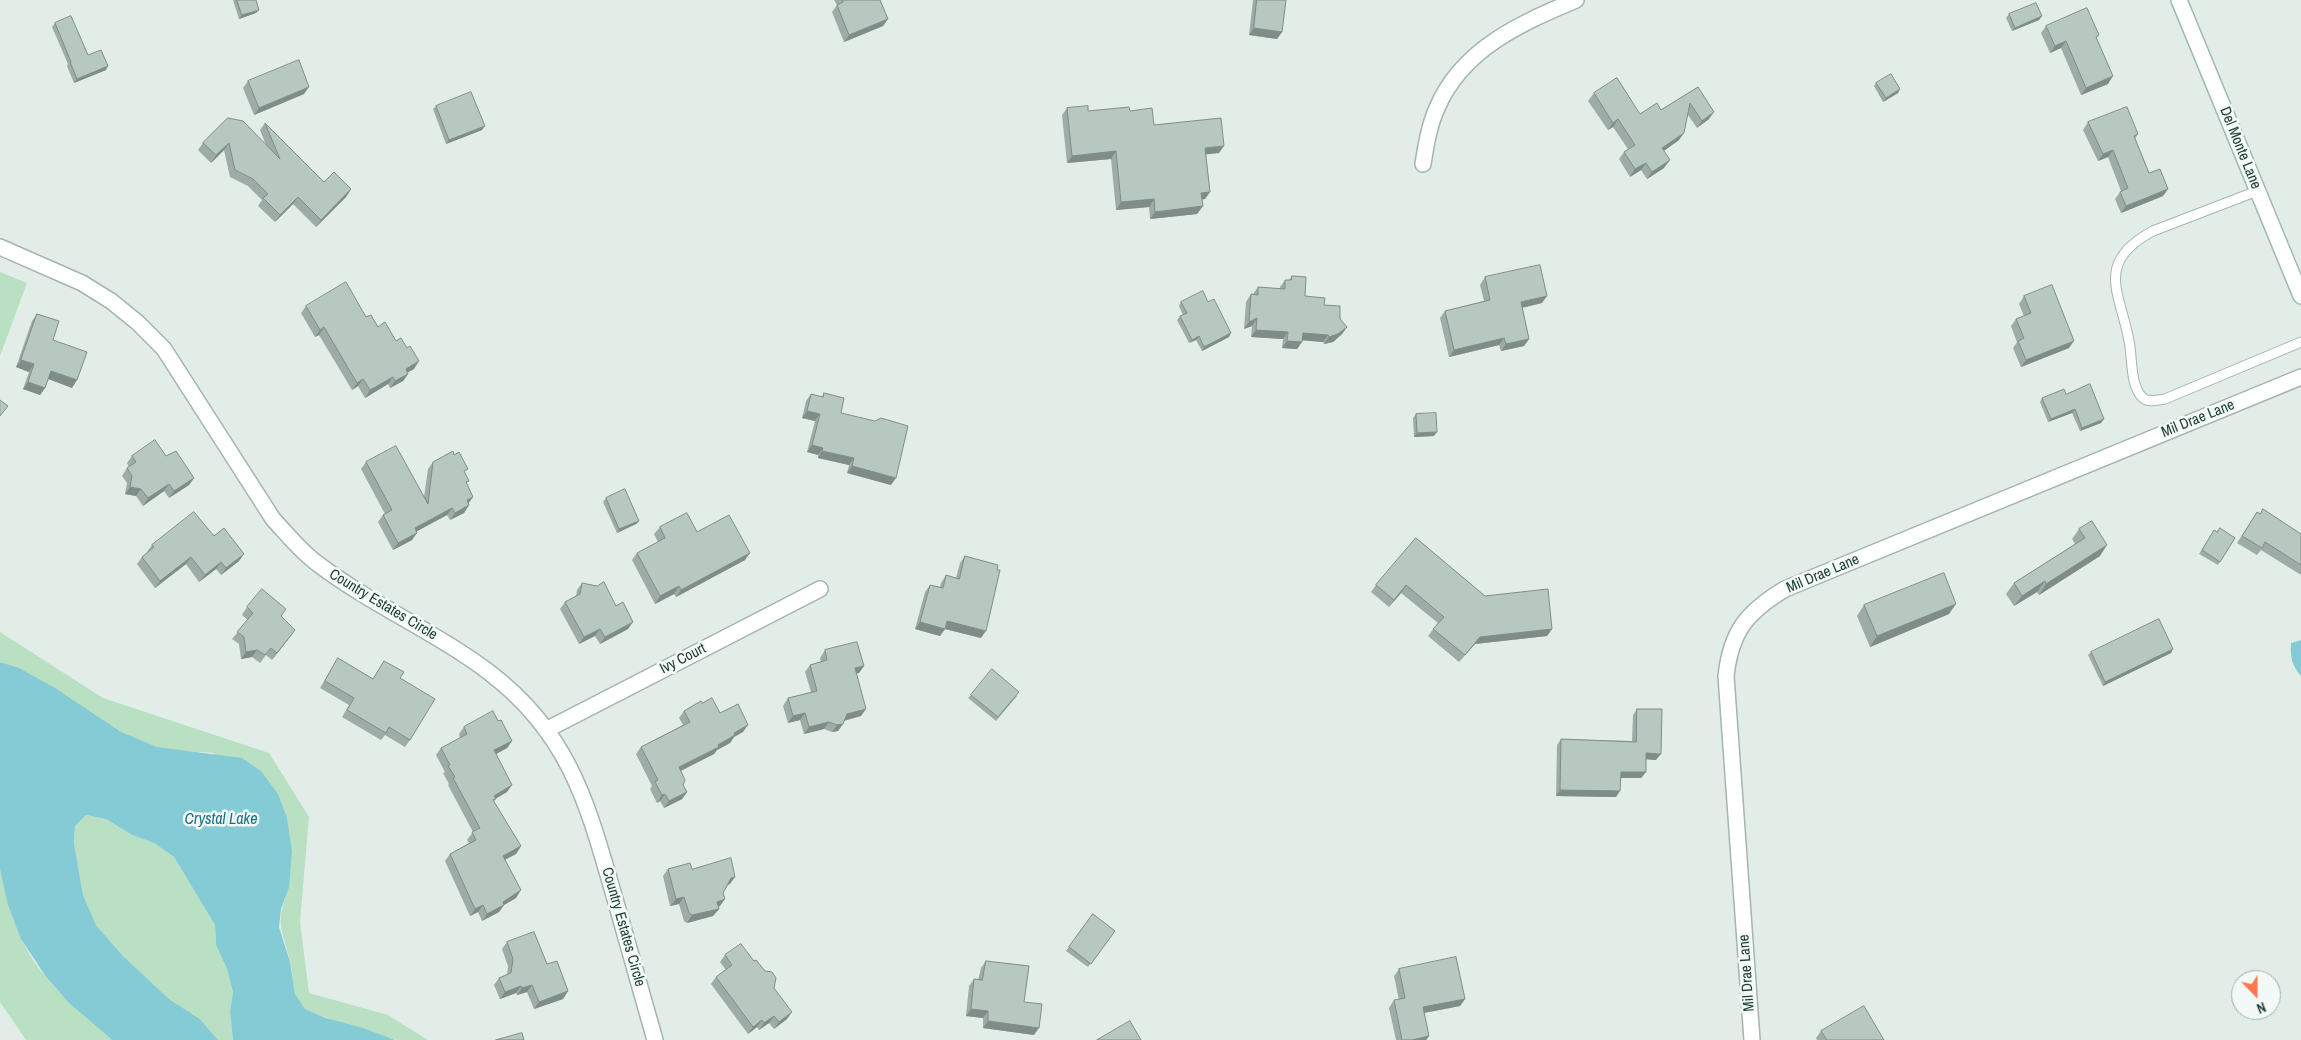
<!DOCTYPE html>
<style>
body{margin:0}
#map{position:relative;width:2301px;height:1040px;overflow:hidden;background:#e2ede8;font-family:"Archivo Narrow",sans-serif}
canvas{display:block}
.north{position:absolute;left:2231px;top:970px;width:50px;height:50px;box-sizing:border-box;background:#f2f9f6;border:1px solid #9eafaa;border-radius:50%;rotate:158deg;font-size:14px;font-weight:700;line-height:20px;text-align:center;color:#203f37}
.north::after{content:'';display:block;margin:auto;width:18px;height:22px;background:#fc7850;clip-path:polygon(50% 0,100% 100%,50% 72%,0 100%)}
</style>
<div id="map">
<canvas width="2301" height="1040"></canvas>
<div class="north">N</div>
</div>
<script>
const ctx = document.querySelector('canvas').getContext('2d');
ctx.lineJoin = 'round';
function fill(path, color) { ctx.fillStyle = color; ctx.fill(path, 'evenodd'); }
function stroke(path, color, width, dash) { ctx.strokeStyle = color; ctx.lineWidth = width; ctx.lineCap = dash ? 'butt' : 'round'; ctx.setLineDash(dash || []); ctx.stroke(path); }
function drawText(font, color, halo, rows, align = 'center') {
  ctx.font = font + ' "Archivo Narrow",sans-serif'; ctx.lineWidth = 5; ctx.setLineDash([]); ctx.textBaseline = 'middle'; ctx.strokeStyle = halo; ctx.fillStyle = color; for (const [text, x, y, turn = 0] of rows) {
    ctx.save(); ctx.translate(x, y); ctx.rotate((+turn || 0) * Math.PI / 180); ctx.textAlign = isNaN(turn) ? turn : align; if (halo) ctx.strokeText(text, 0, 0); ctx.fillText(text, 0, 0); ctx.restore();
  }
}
const green = new Path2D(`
 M0 272 27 283 0 356Z
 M0 632 103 698 269 753 309 817 300 922 309 993 388 1015 428 1040C418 1040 407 1040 397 1040 389 1039 309 1013 304 1008 291 995 294 977 290 961 281 925 275 925 289 888L213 753C196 751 171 752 155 747 98 729 57 680 0 662Z
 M86 815 106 819 132 835 154 843 174 857 215 925 216 945 227 969 233 992 230 1012 233 1040H218L200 1019 169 999 123 956 96 925 83 895 74 843 75 826Z
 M0 869C11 890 11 916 21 938 39 979 79 1012 112 1040H26L0 1002Z`);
const water = new Path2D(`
 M2301 640V676C2292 666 2290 657 2291 643Z
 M0 662 19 668 55 688 121 732 157 747 242 758 261 771 278 794 287 818 292 852 289 888 281 909 279 927 290 962 295 994 305 1009 326 1018 363 1028 395 1040H233L230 1012 233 992 227 969 216 945 215 925 174 857 154 843 132 835 106 819 86 815 75 826 74 843 83 895 96 925 123 956 169 999 200 1019 218 1040H112L69 1003 46 977 21 939 8 905 0 869Z`);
const lane = new Path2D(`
 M2257 191 2153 231C2091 264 2123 296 2130 347 2132 360 2131 388 2143 398 2149 403 2157 400 2165 399L2301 342`);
const street = new Path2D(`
 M1423 164C1426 145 1429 126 1437 108 1462 49 1521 23 1576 0
 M0 247 82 283 111 301 137 322 164 349 273 519C287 534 301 552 318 564 372 605 436 632 490 673 571 735 588 806 615 899 628 946 642 993 655 1040
 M546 730 820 589
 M1752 1040 1726 676C1731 631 1747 612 1785 589L2301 377`);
const secondary = new Path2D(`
 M2179 0 2301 296`);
const wall = new Path2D(`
 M233 0H256V13L239 19Z
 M834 0H880L888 19 883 26 844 42 832 12 837 5Z
 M1253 0H1286L1282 32 1277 39 1249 35Z
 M2009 14 2042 16 2039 20 2012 31 2006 18Z
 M55 23 88 55 106 70 74 83 67 66 68 64 52 27Z
 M2046 26 2099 35 2096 39 2108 84 2081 95 2061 48 2050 53 2041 33Z
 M248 81 304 94 254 115 243 88Z
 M1876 83 1898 93 1883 102 1874 86Z
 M1698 87 1709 119 1697 128 1688 115 1679 140 1663 151 1664 168 1647 179 1641 170 1630 177 1619 159 1624 152 1628 149 1613 127 1608 130 1588 101 1594 93 1640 114 1661 110Z
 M436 106 482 130 446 144 433 109Z
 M1067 108 1088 111H1130L1154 125 1219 153 1206 154 1210 192 1205 199 1202 200 1203 206 1197 214 1150 219 1149 207 1116 210 1111 159 1067 163 1062 115Z
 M228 118 266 145 260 130 265 123 324 182 351 189 346 197 316 227 293 204 275 222 258 206 262 200 248 186 230 177 224 150 211 163 198 150 203 143Z
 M2088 122 2138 134 2135 139 2149 173 2168 189 2163 196 2121 213 2115 199 2120 192 2121 191 2108 157 2098 161 2083 130Z
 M1292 276 1305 296 1324 305 1347 327 1342 334 1333 342 1324 344 1323 342 1303 340 1297 349 1282 348 1283 339 1251 337 1252 326 1244 329 1246 302 1251 294H1253L1258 287 1280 289V287L1285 280H1289Z
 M1485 277 1542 303 1522 308 1529 339 1524 346 1501 351 1499 345 1449 357 1440 318 1445 311 1484 301 1480 285Z
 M2024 296 2069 348 2021 367 2013 348 2017 342 2011 326 2016 319 2024 316 2019 304Z
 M1181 302H1208L1229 337 1202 351 1196 340 1189 343 1177 320 1180 316 1183 315 1179 306Z
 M306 306 366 317 396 341 414 369 407 372 408 374 403 381 390 388 388 384 365 398 358 386 352 390 319 335 315 337 301 313Z
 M37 314 53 340 72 388 48 379 45 388 40 395 23 389 29 372 16 367 32 321Z
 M824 393 841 413 891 485 847 473 849 465 818 458V455L807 452 815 421 802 418 806 401 811 394 822 397Z
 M2066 394 2101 423 2080 431 2072 413 2048 422 2040 402 2042 398Z
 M1416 414 1434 436 1414 437 1413 418Z
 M132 456H166L194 478 189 485 169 498 164 491 143 506 136 496 125 494 127 483 122 476 127 468 129 467 127 463Z
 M366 462 424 497 428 469 433 462 465 473 467 485 473 497 468 503 469 505 464 513 450 520 447 515 417 531 412 540 393 550 378 522 383 515 385 514 361 469Z
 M606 498 639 521 636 524 617 533 603 502Z
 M2257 512 2301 534V575L2261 550 2257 555 2237 543Z
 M660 527 697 532 745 560 676 597 674 594 655 604 632 560 637 553 658 542 654 534Z
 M2079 529 2100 556 2039 595 2037 592 2014 606 2006 594 2014 583 2075 544 2072 539Z
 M2214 530 2235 538 2218 565 2199 554Z
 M214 536 239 561 221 575 216 569 199 582 186 564 155 588 137 564 142 557 148 552H147L152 545Z
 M1416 538 1485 596 1552 629 1547 636 1475 644 1459 662 1428 636 1438 623 1401 593 1389 607 1371 592 1376 585Z
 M965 556 981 638 945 629 940 636 915 629 925 592 930 585 940 587 941 583 946 575 956 578 960 563Z
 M582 583 628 629 600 644 595 636 579 644 560 609 565 602 576 596 577 590Z
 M1864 605 1949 614 1870 647 1857 616Z
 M247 607 281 617 290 637 272 660 266 655 260 663 252 657 241 659 239 644 232 639 248 620 242 615Z
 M825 650 864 666 859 673H856L861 716 844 721 838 731 832 732 824 729 804 734 800 720 788 723 783 706 788 698 811 692 805 672 810 665 821 662 820 658Z
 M2091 652 2171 653 2103 686 2088 655Z
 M338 658 373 679 384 661 400 678 410 740 405 747 385 735 381 740 342 717 349 705 320 688Z
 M971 695 1017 696 996 721 968 698Z
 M702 703 720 713 743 732 734 737 730 743 717 750 714 754 681 771 683 785 687 792 682 799 664 808 660 801 657 803 650 789 652 786 636 754 641 747 683 725 679 718 684 711Z
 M1637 709 1656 760 1646 759V772L1641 778H1621L1616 797 1556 796 1557 745 1561 739 1632 741 1633 715Z
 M498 721 512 741 507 748 496 754 507 792 495 799 494 802 521 846 516 854 505 860 516 898 504 905 499 912 482 921 478 912 470 916 445 861 450 854 469 843 467 840 473 832 448 785 449 784 443 773 445 772 436 755 441 748 460 738 459 734 464 727Z
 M668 869H692L730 884 728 885 723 893 720 906 718 907 719 909 713 916 687 923 684 921 679 904 670 906 663 876Z
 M1093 914 1115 931 1088 967 1066 951Z
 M507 942 547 964 568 991 563 999 534 1009 527 992 517 995 516 993 500 999 494 985 499 978 507 975 508 966 502 949Z
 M725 955 774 988 787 1019 774 1029 769 1023 759 1030 757 1027 748 1034 711 984 716 977 726 970 720 962Z
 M986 961 1024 1002 1034 1035 983 1028V1018L966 1016 969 986 974 979 978 980 981 968Z
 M1399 969 1465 999 1460 1006 1424 1013 1429 1036 1426 1040H1396L1389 1008 1394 1000H1399L1394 976Z
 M1821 1031 1884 1040H1817L1816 1038Z`);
const shadedWall = new Path2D(`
 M259 10 256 13 239 19 242 15Z
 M2042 16 2039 20 2012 31 2015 28Z
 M888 19 883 26 844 42 849 35Z
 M1254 28 1282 32 1277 39 1249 35Z
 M2066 41 2061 48 2050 53 2055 46Z
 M108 66 106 70 74 83 77 79Z
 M2113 76 2108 84 2081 95 2086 88Z
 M309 87 304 94 254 115 259 108Z
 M1900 89 1898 93 1883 102 1886 98Z
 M1714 112 1709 119 1697 128 1702 121Z
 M1618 119 1613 127 1608 130 1613 123Z
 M485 126 482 130 446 144 449 140Z
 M1684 133 1679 140 1657 156 1662 148Z
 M229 143 224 150 211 163 216 155Z
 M1224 146 1219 153 1200 155 1205 148Z
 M2113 150 2108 157 2098 161 2103 154Z
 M1116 151 1111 159 1067 163 1072 156Z
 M1670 160 1664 168 1647 179 1652 172Z
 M1646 163 1641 170 1630 177 1635 169Z
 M351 189 346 197 316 227 321 220Z
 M2168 189 2163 196 2121 213 2126 206Z
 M1210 192 1205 199 1196 200 1201 193Z
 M298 197 293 204 275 222 280 215Z
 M1154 199 1149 207 1116 210 1121 202Z
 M1203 206 1197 214 1150 219 1155 212Z
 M1547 296 1542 303 1516 309 1521 302Z
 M1257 318 1252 326 1244 329 1249 322Z
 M324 327 319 335 315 337 320 330Z
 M1347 327 1342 334 1333 342 1324 344 1329 337Z
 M1256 330 1288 332 1283 339 1251 337Z
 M1231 333 1229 337 1202 351 1204 347Z
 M1303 333 1328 335 1323 342 1298 340Z
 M1199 336 1196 340 1189 343 1192 340Z
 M1504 338 1499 345 1449 357 1454 350Z
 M1529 339 1524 346 1501 351 1506 344Z
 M1287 341 1302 342 1297 349 1282 348Z
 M2074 341 2069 348 2021 367 2026 360Z
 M21 360 34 364 29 372 16 367Z
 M419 361 414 369 400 377 406 369Z
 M51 371 77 380 72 388 46 378Z
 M408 374 403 381 390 388 395 381Z
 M393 377 388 384 365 398 370 390Z
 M363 379 358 386 352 390 357 383Z
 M28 382 45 388 40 395 23 389Z
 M2075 409 2072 413 2048 422 2051 419Z
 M807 411 820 414 815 421 802 418Z
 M2104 419 2101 423 2080 431 2082 428Z
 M1437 432 1434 436 1414 437 1417 433Z
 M812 445 823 448 818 455 807 452Z
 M822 451 854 458 849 465 818 458Z
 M852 466 896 478 891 485 847 473Z
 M194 478 189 485 169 498 174 491Z
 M169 484 164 491 143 506 148 498Z
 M130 487 141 489 136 496 125 494Z
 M473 497 468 504 467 500Z
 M469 505 464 513 450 520 455 513Z
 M452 508 447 515 410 535 415 528Z
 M639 521 636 524 617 533 619 529Z
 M417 533 412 540 393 550 398 543Z
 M2107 545 2100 556 2039 595 2046 584Z
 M750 553 745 560 676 597 681 590Z
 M244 554 239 561 221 575 226 568Z
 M191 557 186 564 155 588 160 581Z
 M221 562 216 569 199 582 205 575Z
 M2045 581 2037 592 2014 606 2022 596Z
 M1406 585 1401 593 1389 607 1394 600Z
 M679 586 674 594 655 604 660 596Z
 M1956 604 1949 614 1870 647 1877 636Z
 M947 621 986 631 981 638 945 629 940 636 915 629 920 622Z
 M633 622 628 629 600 644 605 637Z
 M600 629 595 636 579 644 584 637Z
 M1552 629 1547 636 1475 644 1459 662 1480 637Z
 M295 630 290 637 272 660 277 653Z
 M2173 649 2171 653 2103 686 2105 682Z
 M257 650 252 657 241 659 246 652Z
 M864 666 859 673 850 675 855 668Z
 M866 709 861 716 842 721 847 714Z
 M805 713 800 720 788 723 793 716Z
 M829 722 824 729 804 734 809 727Z
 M843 724 838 731 832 732 837 725Z
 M748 725 743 732 734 737 730 743 717 750 714 754 674 774 679 767 718 745 734 733Z
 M512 741 507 748 489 758 494 750Z
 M1646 753 1661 754 1656 760 1642 759Z
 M1621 772H1646L1641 778H1617Z
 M512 785 507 792 495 799 491 806 494 796Z
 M1560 790 1620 791 1616 797 1556 796Z
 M687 792 682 799 664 808 669 801Z
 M665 794 660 801 657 803 662 795Z
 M521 846 516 854 498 863 503 856Z
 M735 877 730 884 726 885 731 878Z
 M521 890 516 898 504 905 499 912 482 921 487 914 503 902Z
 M684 897 679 904 670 906 676 899Z
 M725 899 720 906 712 909 717 902Z
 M483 905 478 912 470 916 475 909Z
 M719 909 713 916 687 923 692 915Z
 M532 985 527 992 517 995 522 988Z
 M521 986 516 993 500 999 505 992Z
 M568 991 563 999 534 1009 539 1002Z
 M1465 999 1460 1006 1418 1014 1423 1007Z
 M971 1009 988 1011 983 1018 966 1016Z
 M792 1012 787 1019 774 1029 779 1022Z
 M774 1016 769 1023 759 1030 764 1023Z
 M762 1020 757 1027 748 1034 753 1027Z
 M988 1021 1039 1028 1034 1035 983 1028Z
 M1429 1036 1426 1040H1412Z`);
const building = new Path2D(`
 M237 0H256L259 10 242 15Z
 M842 0H880L888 19 849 35 837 5 843 2Z
 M1257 0H1286L1282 32 1254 28Z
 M2036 3 2042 16 2015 28 2009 14Z
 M2087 8 2099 35 2096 37 2113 76 2086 88 2066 41 2055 46 2046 26Z
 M71 16 88 55 101 50 108 66 77 79 70 62H71L55 23Z
 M299 60 309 87 259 108 248 81Z
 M1891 74 1900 89 1886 98 1876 83Z
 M1617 78 1640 114 1657 103 1661 110 1698 87 1714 112 1702 121 1690 103 1684 133 1662 148 1670 160 1652 172 1646 163 1635 169 1624 152 1635 145 1618 119 1613 123 1594 93Z
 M471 92 485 126 449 140 436 106Z
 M1088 106V111L1129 107 1130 111 1152 108 1154 125 1221 118 1224 146 1205 148 1210 192 1201 193 1203 206 1155 212 1154 199 1121 202 1116 151 1072 156 1067 108Z
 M2127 107 2138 134 2134 136 2149 173 2160 169 2168 189 2126 206 2120 192 2128 188 2113 150 2103 154 2088 122Z
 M228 118 243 121 280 159 265 123 324 182 334 172 351 189 321 220 298 197 280 215 263 198 268 194 253 179 235 170 229 143 216 155 203 143Z
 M1540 265 1547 296 1521 302 1529 339 1506 344 1504 338 1454 350 1445 311 1490 300 1485 277Z
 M1292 276 1306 277 1305 296 1325 298 1324 305 1340 306V319L1347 327 1338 334 1329 337 1328 335 1303 333 1302 342 1287 341 1288 332 1256 330 1257 318 1249 322 1251 294 1258 295V287L1285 289V280H1291Z
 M346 282 366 317 371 315 378 327 385 322 396 341 401 338 407 348 410 346 419 361 406 369 408 374 395 381 393 377 370 390 363 379 357 383 324 327 320 330 306 306Z
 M2052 285 2074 341 2026 360 2018 341 2024 338 2016 319 2031 313 2024 296Z
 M1203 291 1208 302 1214 299 1231 333 1204 347 1199 336 1192 340 1180 316 1187 313 1181 302Z
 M37 314 59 321 53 340 87 352 77 380 51 371 45 388 28 382 34 364 21 360Z
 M2090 384 2104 419 2082 428 2075 409 2051 419 2042 398 2064 389 2066 394Z
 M824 393 844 398 841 413 875 421 881 418 908 426 896 478 852 466 854 458 822 451 823 448 812 445 820 414 807 411 811 394 823 397Z
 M0 400 8 406 0 416Z
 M1436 413 1437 432 1417 433 1416 414Z
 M155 440 166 456 176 451 194 478 174 491 169 484 148 498 141 489 130 487 132 476 127 468 136 462 132 456Z
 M396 446 428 504 433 462 453 451 454 455 459 452 468 469 464 471 469 481 466 482 473 497 467 500 469 505 455 513 452 508 415 528 417 533 398 543 383 515 392 510 366 462Z
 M625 489 639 521 619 529 606 498Z
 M2263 509 2301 534V565L2265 542 2262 548 2242 536 2257 512 2260 514Z
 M194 512 214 536 224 528 244 554 226 568 221 562 205 575 191 557 160 581 142 557 154 547 152 545Z
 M687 513 697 532 729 515 750 553 681 590 679 586 660 596 637 553 665 538 660 527Z
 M2092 521 2107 545 2046 584 2045 581 2022 596 2014 583 2085 538 2079 529Z
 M2220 528 2235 538 2220 562 2202 550 2214 530 2217 532Z
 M1416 538 1485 596 1548 589 1552 629 1480 637 1465 655 1433 629 1444 617 1406 585 1394 600 1376 585Z
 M965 556 998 565 997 570H1000L986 631 947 621 945 629 920 622 930 585 943 588 946 575 959 579Z
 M1944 573 1956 604 1877 636 1864 605Z
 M604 582 616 606 623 602 633 622 605 637 600 629 584 637 565 602 580 594 582 583 597 586Z
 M262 589 286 609 281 616 295 630 277 653 271 648 265 655 257 650 246 652 244 637 237 632 253 613 247 607Z
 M2159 619 2173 649 2105 682 2091 652Z
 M857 642 864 666 855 668 866 709 847 714 843 724 837 725 829 722 809 727 805 713 793 716 788 698 817 691 810 665 827 660 825 650Z
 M338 658 373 679 384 661 404 672 400 678 435 699 410 740 389 727 386 733 347 710 354 698 325 681Z
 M992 669 1019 692 998 717 971 695Z
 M712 698 720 713 738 704 748 725 734 733 735 735 718 745 719 747 679 767 685 780 683 785 687 792 669 801 665 794 662 795 655 782 658 780 641 747 690 722 684 711 701 701 702 703Z
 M1637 709H1662L1661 754 1646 753V772H1621L1620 791 1560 790 1561 739 1636 742Z
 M493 711 498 721 501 720 512 741 494 750 512 785 494 796 496 799 493 800 521 846 503 856 521 890 503 902 504 905 487 914 483 905 475 909 450 854 476 840 472 832 480 828 453 778 455 777 448 766 450 765 441 748 467 734 464 727Z
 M731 858 735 877 731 878 723 893 725 899 717 902 719 909 692 915 689 913 684 897 676 899 668 869 690 863 692 869Z
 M1093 914 1115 931 1091 964 1069 947Z
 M534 932 547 964 557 961 568 991 539 1002 532 985 522 988 521 986 505 992 499 978 511 973 513 959 507 942Z
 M741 944 754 961 756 960 765 971 772 972 776 978 774 988 792 1012 779 1022 774 1016 764 1023 762 1020 753 1027 716 977 732 965 725 955Z
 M1456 957 1465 999 1423 1007 1429 1036 1412 1040H1402L1394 1000 1405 998 1399 969Z
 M986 961 1029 966 1024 1002 1042 1004 1039 1028 988 1021V1011L971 1009 974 979 982 980Z
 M1864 1006 1884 1040H1827L1821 1031Z
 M1130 1021 1141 1040H1097Z
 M522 1033 524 1040H496Z`);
const streetNames = [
 ["Del Monte Lane",2240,148,68],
 ["Mil Drae Lane",2198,419,-22],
 ["Mil Drae Lane",1823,574,-23],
 ["Country Estates Circle",383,605,31],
 ["Ivy Court",683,659,-27],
 ["Country Estates Circle",623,927,74],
 ["Mil Drae Lane",1747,973,-94]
];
const waterNames = [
 ["Crystal Lake",221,820]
];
fill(green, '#b9e0c3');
fill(water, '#85cbd6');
stroke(lane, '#a4b5af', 11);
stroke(street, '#a4b5af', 18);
stroke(secondary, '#9fbab0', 18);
stroke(lane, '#fff', 9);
stroke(street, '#fff', 15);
stroke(secondary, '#fff', 15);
fill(wall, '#9daca6');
fill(shadedWall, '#808c87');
fill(building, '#b7c8c1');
stroke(building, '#808c87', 1);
drawText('15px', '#203f37', '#f2f9f6', streetNames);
drawText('italic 16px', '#157080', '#f2f9f6', waterNames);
</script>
